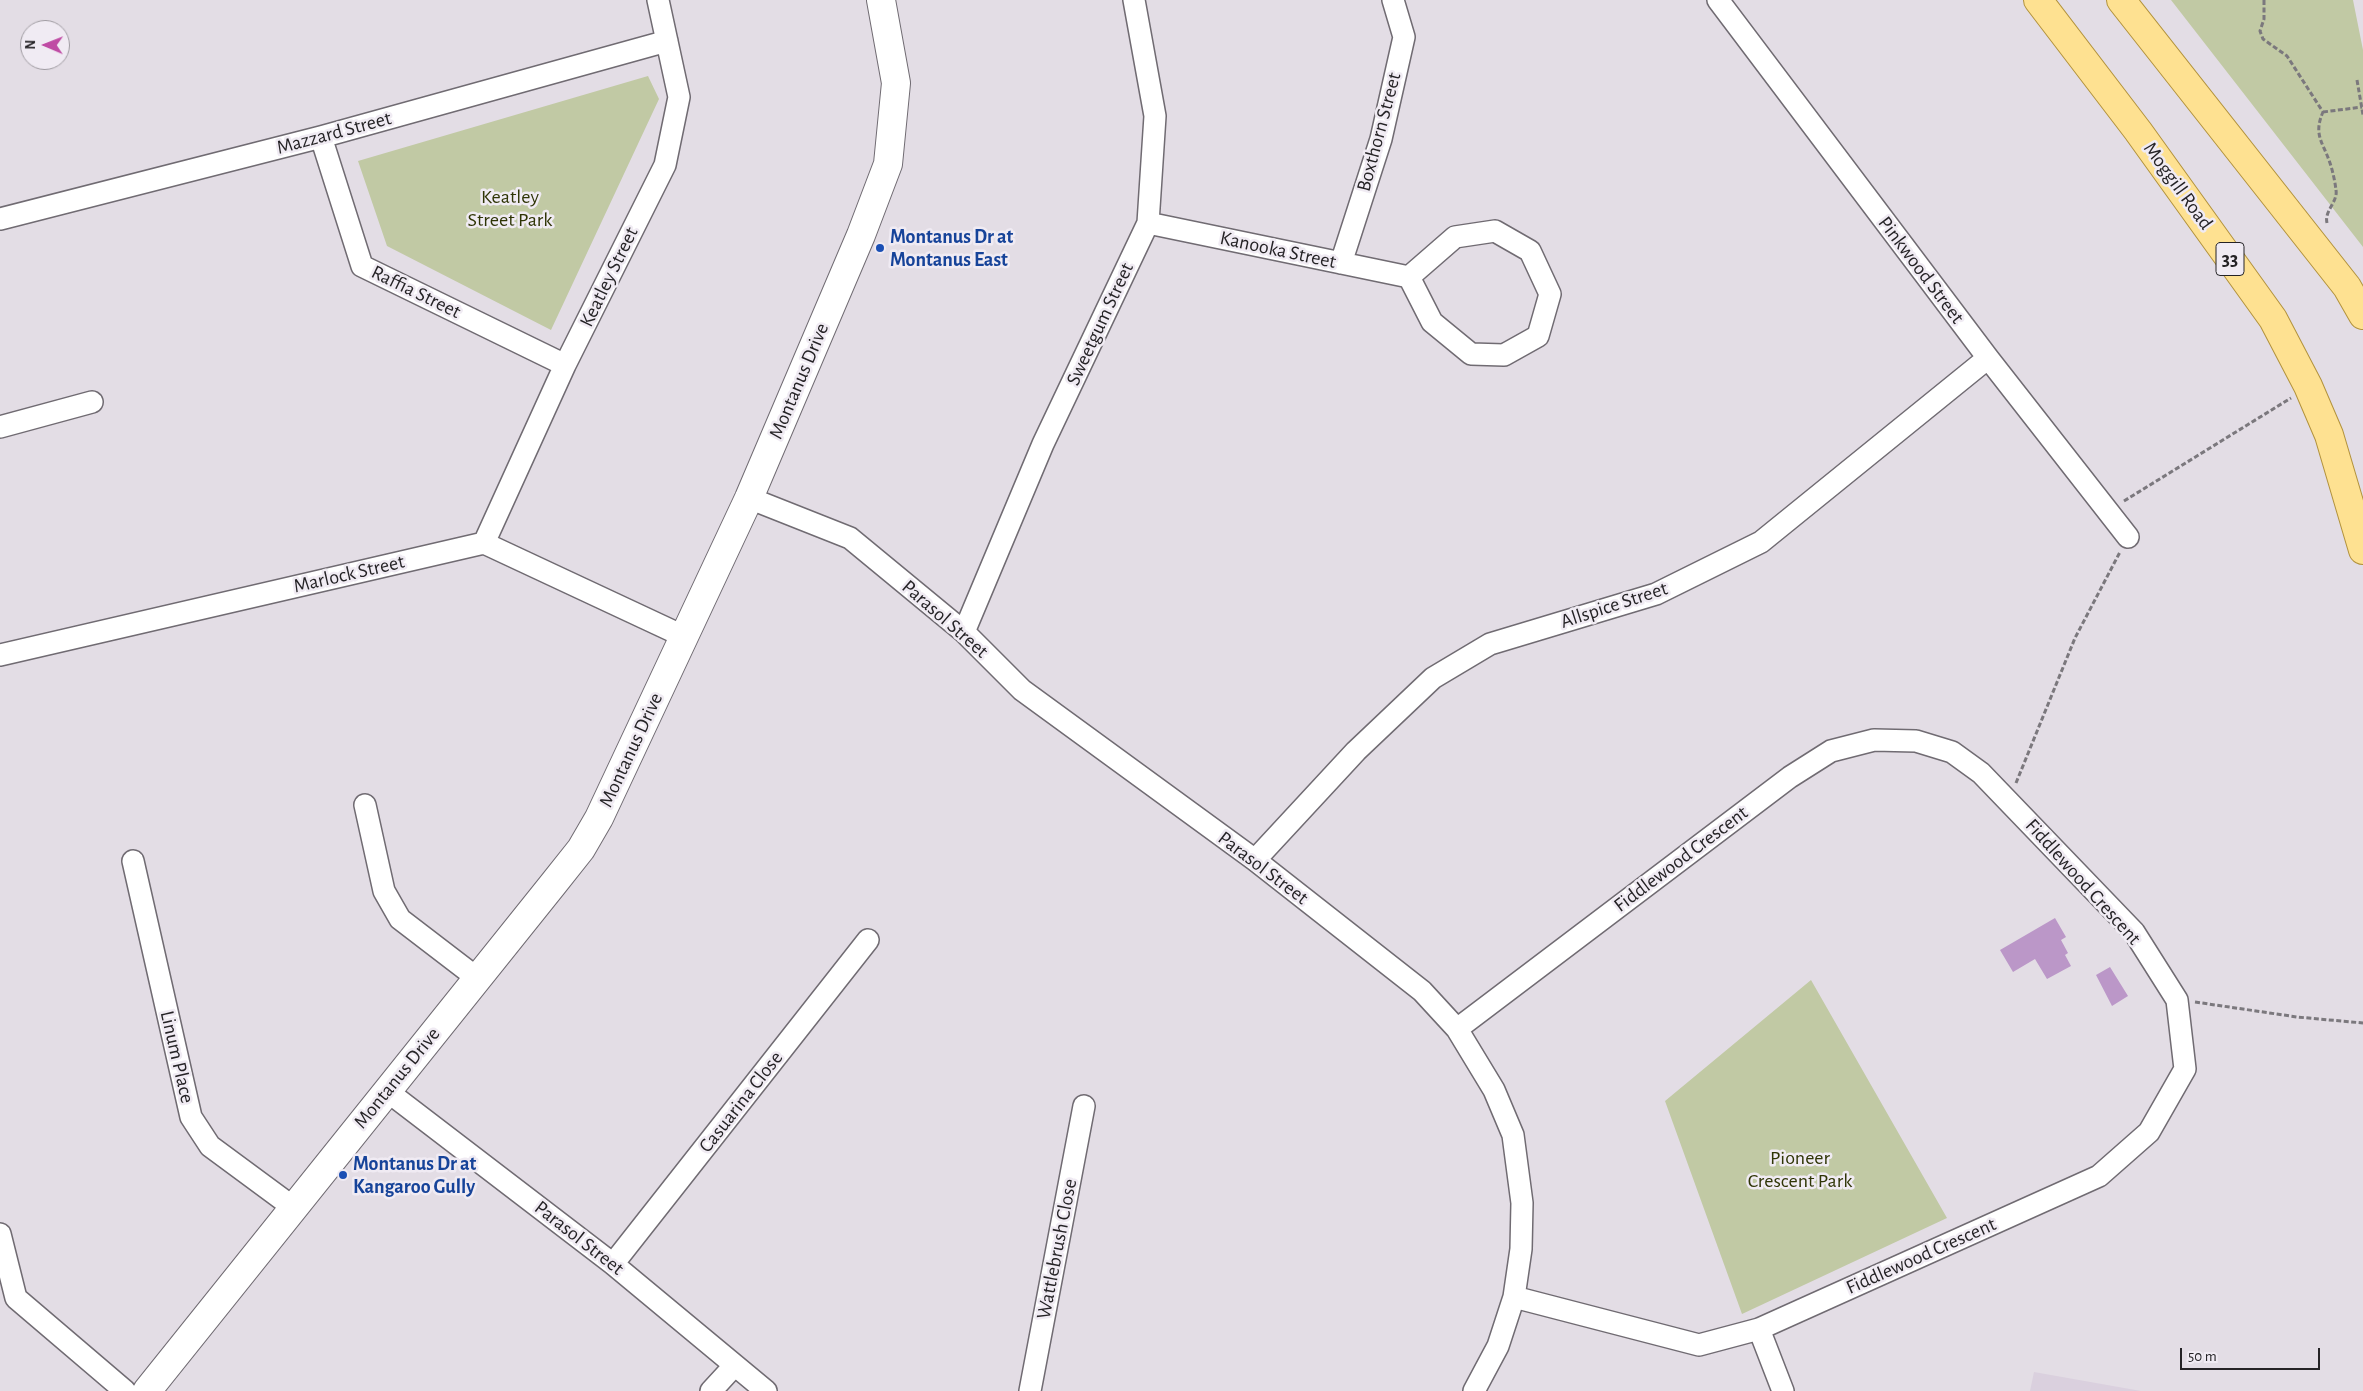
<!DOCTYPE html>
<style>
body{margin:0}
#map{position:relative;width:2363px;height:1391px;overflow:hidden;background:#e3dde5;font-family:"Alegreya Sans",sans-serif}
canvas{display:block}
.north{position:absolute;left:20px;top:20px;width:50px;height:50px;box-sizing:border-box;background:#f0ebf3;border:1px solid #9f9ba1;border-radius:50%;rotate:271deg;font-size:14px;font-weight:700;line-height:20px;text-align:center;color:#252326}
.north::after{content:'';display:block;margin:auto;width:18px;height:22px;background:#bf4ba4;clip-path:polygon(50% 0,100% 100%,50% 72%,0 100%)}
.scale{position:absolute;left:2180px;top:1348px;width:140px;height:22px;box-sizing:border-box;border:2px solid #252326;border-top:0;padding-left:6px;font-size:15px;line-height:18px;white-space:nowrap;color:#252326;-webkit-text-stroke:4px #f0ebf3;paint-order:stroke}
</style>
<div id="map">
<canvas width="2363" height="1391"></canvas>
<div class="north">N</div>
<div class="scale">50 m</div>
</div>
<script>
const ctx = document.querySelector('canvas').getContext('2d');
ctx.lineJoin = 'round';
function fill(path, color) { ctx.fillStyle = color; ctx.fill(path, 'evenodd'); }
function stroke(path, color, width, dash) { ctx.strokeStyle = color; ctx.lineWidth = width; ctx.lineCap = dash ? 'butt' : 'round'; ctx.setLineDash(dash || []); ctx.stroke(path); }
function drawText(font, color, halo, rows, align = 'center') {
  ctx.font = font + ' "Alegreya Sans",sans-serif'; ctx.lineWidth = 5; ctx.setLineDash([]); ctx.textBaseline = 'middle'; ctx.strokeStyle = halo; ctx.fillStyle = color; for (const [text, x, y, turn = 0] of rows) {
    ctx.save(); ctx.translate(x, y); ctx.rotate((+turn || 0) * Math.PI / 180); ctx.textAlign = isNaN(turn) ? turn : align; if (halo) ctx.strokeText(text, 0, 0); ctx.fillText(text, 0, 0); ctx.restore();
  }
}
const built = new Path2D(`
 M2034 1372 2141 1391H2030Z`);
const green = new Path2D(`
 M2171 0H2353L2363 50V247Z
 M648 76 659 99 551 330 387 246 358 161Z
 M1811 980 1947 1218 1742 1314 1665 1101Z`);
const building = new Path2D(`
 M2055 918 2066 937 2061 940 2068 953 2065 955 2071 966 2047 979 2035 959 2013 972 2000 950Z
 M2110 967 2128 996 2112 1006 2096 975Z`);
const path = new Path2D(`
 M2264 0V19L2260 31 2263 39 2287 56 2323 112C2313 135 2323 142 2330 163 2333 172 2335 182 2336 190 2338 202 2324 211 2327 223
 M2357 80 2363 115
 M2323 112 2362 107
 M2124 501 2291 398
 M2016 783 2075 638 2120 552
 M2195 1002 2297 1017 2363 1023`);
const street = new Path2D(`
 M1718 0 1988 358 2128 537
 M321 137 362 266 565 365
 M0 219 321 137 667 41
 M1148 223 1409 277 1432 322 1471 354 1504 355 1538 336 1550 294 1530 251 1495 231 1455 237 1409 277
 M1341 263 1381 139 1404 37 1393 0
 M0 427 92 402
 M749 498 850 538 964 632 1022 690 1255 860 1422 991 1457 1029 1494 1090 1513 1135 1522 1203 1521 1249 1514 1297 1498 1346 1474 1391
 M484 543 565 365 665 165 679 97 658 0
 M964 632 1043 444 1148 223 1155 116 1134 0
 M0 655 484 543 683 636
 M365 805 384 891 400 919 477 978
 M1255 860 1356 751 1433 678 1490 644 1656 594 1761 542 1988 358
 M133 861 191 1117 210 1146 294 1208
 M1457 1029 1790 777 1831 751 1874 740 1916 741 1952 752 1981 773 2134 932 2177 1000 2185 1069 2149 1132 2099 1176 1759 1329 1699 1345 1514 1297
 M387 1091 613 1264 766 1391
 M0 1234 16 1298 125 1391
 M613 1264 868 940
 M1759 1329 1783 1391
 M711 1391 734 1366
 M1030 1391 1084 1106`);
const secondary = new Path2D(`
 M147 1391 554 883 581 849 599 818 749 498 861 235 888 164 896 83 881 0`);
const primary = new Path2D(`
 M2038 0 2138 131 2273 319 2308 386 2329 435 2363 550
 M2121 0 2347 287 2363 315`);
const markers = [
 [880,248,5,"#1a4fb4"],
 [343,1175,5,"#1a4fb4"]
];
const shields = [
 [2230,259,28]
];
const shieldNames = [
 ["33",2230,259]
];
const streetNames = [
 ["Boxthorn Street",1379,132,-75],
 ["Mazzard Street",334,133,-15],
 ["Moggill Road",2178,186,54],
 ["Kanooka Street",1278,250,12],
 ["Pinkwood Street",1921,270,53],
 ["Keatley Street",609,277,-64],
 ["Raffia Street",416,292,26],
 ["Sweetgum Street",1100,324,-65],
 ["Montanus Drive",799,381,-67],
 ["Marlock Street",349,574,-13],
 ["Allspice Street",1614,605,-18],
 ["Parasol Street",945,619,41],
 ["Montanus Drive",631,750,-65],
 ["Fiddlewood Crescent",1681,859,-37],
 ["Parasol Street",1263,868,37],
 ["Fiddlewood Crescent",2083,882,48],
 ["Linum Place",177,1057,77],
 ["Montanus Drive",397,1078,-51],
 ["Casuarina Close",741,1102,-52],
 ["Parasol Street",579,1238,38],
 ["Wattlebrush Close",1057,1249,-79],
 ["Fiddlewood Crescent",1921,1256,-24]
];
const parkNames = [
 ["Keatley",510,197],
 ["Street Park",510,220],
 ["Pioneer",1800,1158],
 ["Crescent Park",1800,1181]
];
const transitNames = [
 ["Montanus Dr at",890,237],
 ["Montanus East",890,260],
 ["Montanus Dr at",353,1164],
 ["Kangaroo Gully",353,1187]
];
fill(built, '#dad0de');
fill(green, '#c1c9a4');
fill(building, '#bb97c8');
stroke(street, '#706b72', 24);
stroke(secondary, '#706b72', 30);
stroke(primary, '#b2923c', 30);
stroke(path, '#7b787d', 3, [5, 2.5]);
stroke(street, '#fff', 21);
stroke(secondary, '#fff', 28);
stroke(primary, '#fee191', 28);
for (const [x, y, r, color] of markers) { const dot = new Path2D(); dot.arc(x, y, r, 0, 2 * Math.PI); ctx.fillStyle = color; ctx.fill(dot); stroke(dot, '#f0ebf3', 2); }
for (const [x, y, w] of shields) { const box = new Path2D(); box.roundRect(x - w / 2, y - 16.5, w, 33, 4); ctx.fillStyle = '#f0ebf3'; ctx.fill(box); stroke(box, '#252326', 1); }
drawText('bold 19px', '#252326', null, shieldNames);
drawText('20px', '#252326', '#f0ebf3', streetNames);
drawText('20px', '#2f3506', '#f0ebf3', parkNames);
drawText('bold 20px', '#164399', '#f0ebf3', transitNames, 'left');
</script>
